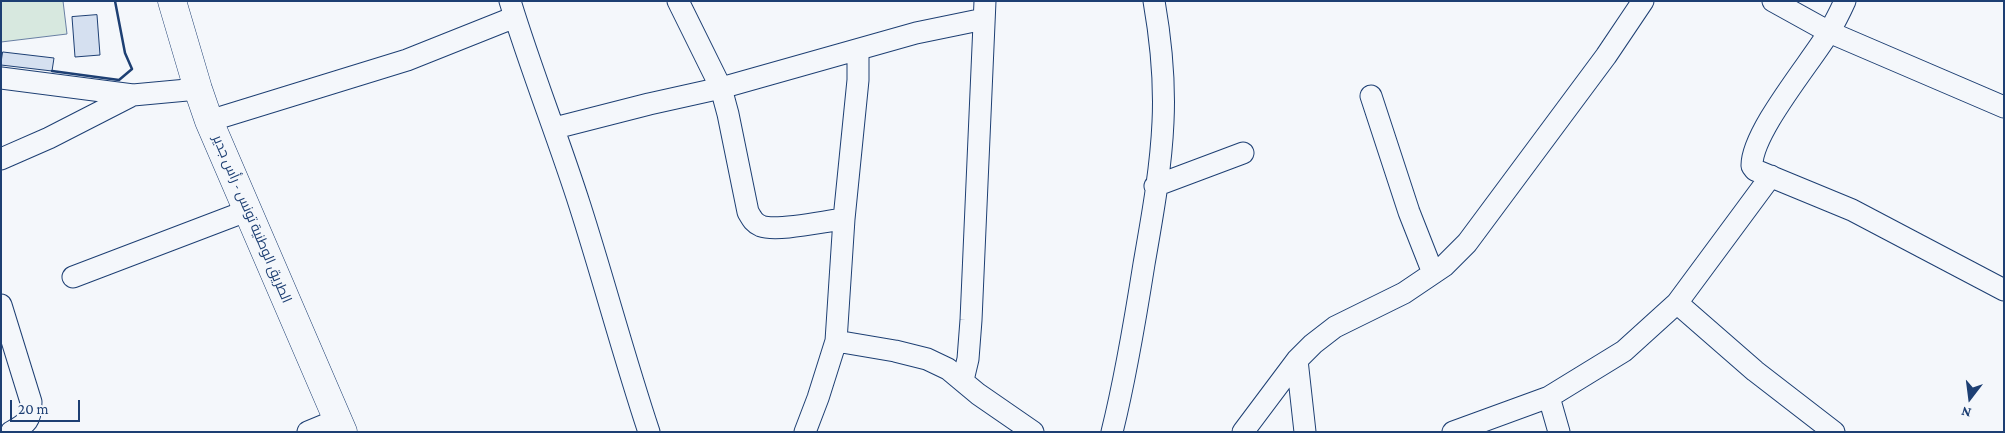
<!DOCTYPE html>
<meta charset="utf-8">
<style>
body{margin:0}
#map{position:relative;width:2005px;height:433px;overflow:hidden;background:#f4f7fb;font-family:"Crimson Pro",serif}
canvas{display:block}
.frame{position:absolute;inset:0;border:2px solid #1d3f73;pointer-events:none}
.north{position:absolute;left:1945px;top:373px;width:50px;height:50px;-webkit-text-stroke:4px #f4f7fb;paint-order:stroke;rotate:195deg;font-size:14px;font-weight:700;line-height:20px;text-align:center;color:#1d3f73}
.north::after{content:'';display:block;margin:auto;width:18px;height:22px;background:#1d3f73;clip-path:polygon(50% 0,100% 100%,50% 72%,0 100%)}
.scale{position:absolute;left:10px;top:400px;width:70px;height:22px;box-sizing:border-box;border:2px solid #1d3f73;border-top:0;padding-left:6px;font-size:15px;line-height:18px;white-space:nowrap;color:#1d3f73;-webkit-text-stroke:4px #f4f7fb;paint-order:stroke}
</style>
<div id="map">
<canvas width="2005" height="433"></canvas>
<div class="frame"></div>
<div class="north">N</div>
<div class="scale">20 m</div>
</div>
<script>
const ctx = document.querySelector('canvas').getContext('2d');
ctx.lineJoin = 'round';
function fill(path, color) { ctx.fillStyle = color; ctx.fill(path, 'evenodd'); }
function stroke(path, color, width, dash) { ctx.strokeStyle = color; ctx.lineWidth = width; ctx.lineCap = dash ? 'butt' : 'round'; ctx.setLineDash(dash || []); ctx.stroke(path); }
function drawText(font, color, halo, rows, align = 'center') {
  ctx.font = font + ' "Crimson Pro",Cairo,serif'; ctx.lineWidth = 4; ctx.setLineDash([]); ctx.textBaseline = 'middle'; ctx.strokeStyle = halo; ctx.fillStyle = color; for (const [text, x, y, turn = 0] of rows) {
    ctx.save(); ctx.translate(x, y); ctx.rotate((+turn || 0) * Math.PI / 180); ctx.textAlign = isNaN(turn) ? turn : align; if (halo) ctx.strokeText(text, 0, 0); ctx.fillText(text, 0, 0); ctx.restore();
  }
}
const green = new Path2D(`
 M1 1H63L67 34 1 42Z`);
const building = new Path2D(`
 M97 15 100 55 75 57 72 17Z
 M3 52 54 58 52 71 1 65Z`);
const street = new Path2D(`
 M510 1C531 70 558 137 580 206 604 281 624 357 649 432
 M678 1 721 88 728 114 748 212C752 219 754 223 761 226 777 232 825 221 844 219
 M1773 1 1829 32 2004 107
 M1845 1C1840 12 1835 22 1829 32 1811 62 1751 133 1752 166L1755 170 1852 210 2004 290
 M1 78 133 95 198 89
 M1371 96 1409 212 1433 273
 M209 121 407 60 515 17
 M555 128 649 104 721 88 916 33 984 19
 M1 159 49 138 133 95
 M1155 186 1243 153
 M73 277 249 210
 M1677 303 1755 371 1834 432
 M1 305 31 402C31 421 27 423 11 432
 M836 341 895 351 927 359 948 369 978 394 1033 432
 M1297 360 1305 432
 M963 380 968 359 971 320 985 1
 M1549 397 1559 432
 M308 432 337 420
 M805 432 818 398 836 341 844 219 858 80V50
 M1112 432C1126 376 1135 321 1144 264 1152 218 1161 169 1163 122 1165 81 1161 41 1154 1
 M1243 432 1297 360 1313 344 1335 327 1404 293 1444 266 1467 243 1606 56 1643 1
 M1453 432 1549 397 1624 351 1677 303 1771 176`);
const primary = new Path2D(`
 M172 1 198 89 209 121 343 432`);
const wall = new Path2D(`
 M52 71 119 80 132 69 125 53 115 1`);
const streetNames = [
 ["الطريق الوطنية تونس - رأس جدير",252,219,67]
];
fill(green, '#d7e8df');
stroke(green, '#687fa3', 1);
fill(building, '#d5e0f0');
stroke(building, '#1d3f73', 1);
stroke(street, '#1d3f73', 23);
stroke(primary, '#1d3f73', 29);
stroke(street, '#f4f7fb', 21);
stroke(primary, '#f4f7fb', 28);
stroke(wall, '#1d3f73', 2.5);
drawText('14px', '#1d3f73', '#f4f7fb', streetNames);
</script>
